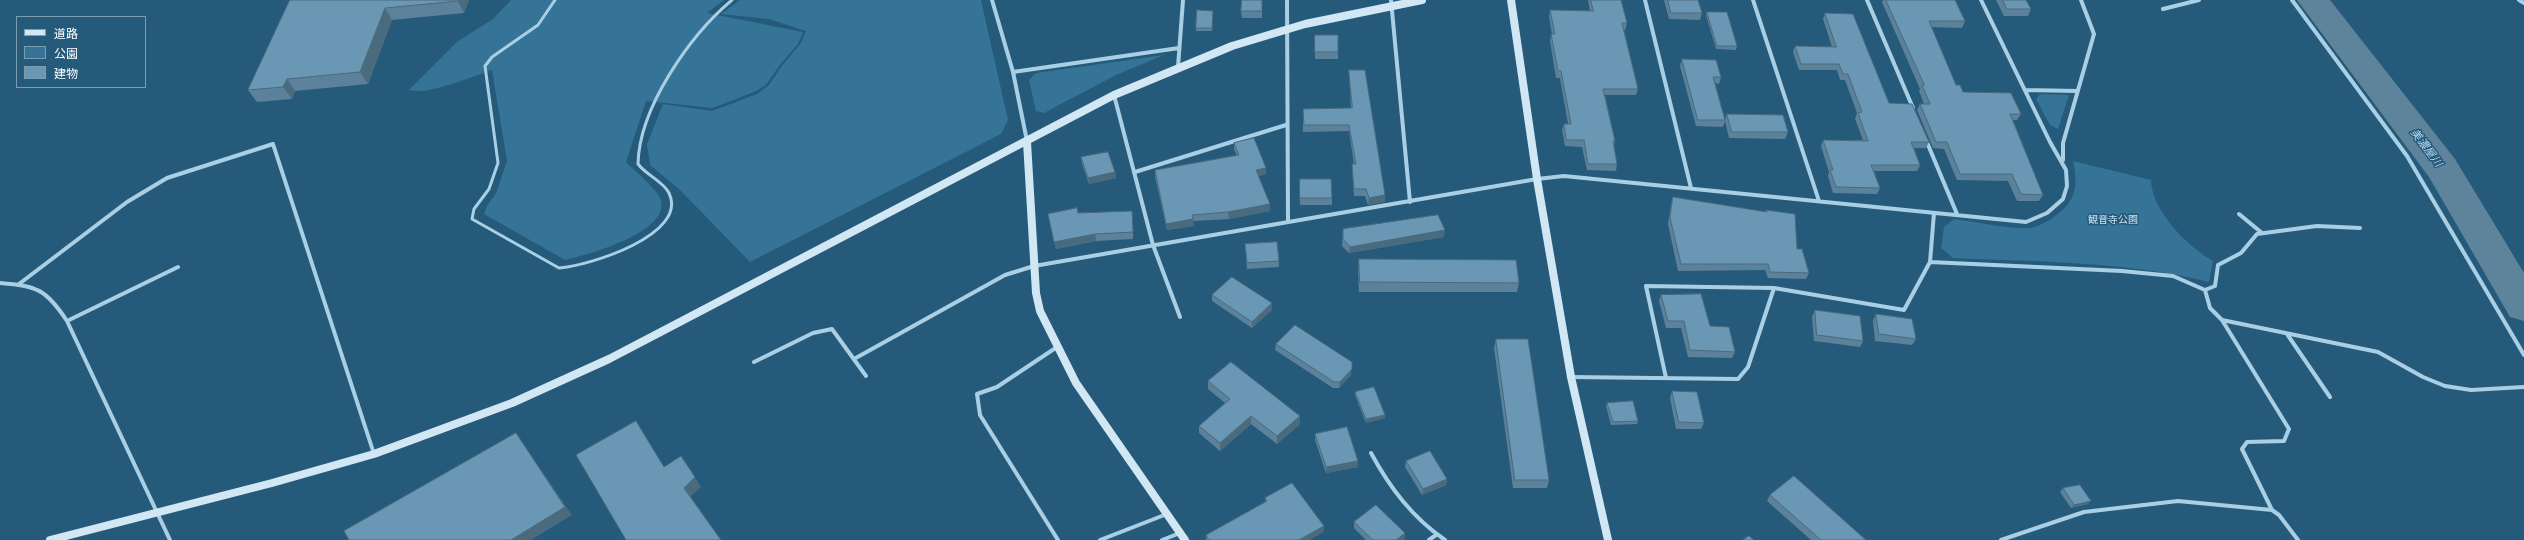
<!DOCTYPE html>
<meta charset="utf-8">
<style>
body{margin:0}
#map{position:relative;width:2524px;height:540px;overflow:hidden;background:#255a7b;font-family:Arial,"Noto Sans JP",sans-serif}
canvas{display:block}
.legend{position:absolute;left:16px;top:16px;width:130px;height:72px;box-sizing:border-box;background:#255a7b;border:1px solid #7c9cb0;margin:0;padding:5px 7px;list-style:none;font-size:12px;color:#fff}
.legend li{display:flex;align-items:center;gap:8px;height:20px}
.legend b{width:20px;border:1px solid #7c9cb0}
</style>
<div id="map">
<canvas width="2524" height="540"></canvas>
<ul class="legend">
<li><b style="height:5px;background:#d2e7f4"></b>道路</li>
<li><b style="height:11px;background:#357397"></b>公園</li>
<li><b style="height:11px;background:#6a97b3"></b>建物</li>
</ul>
</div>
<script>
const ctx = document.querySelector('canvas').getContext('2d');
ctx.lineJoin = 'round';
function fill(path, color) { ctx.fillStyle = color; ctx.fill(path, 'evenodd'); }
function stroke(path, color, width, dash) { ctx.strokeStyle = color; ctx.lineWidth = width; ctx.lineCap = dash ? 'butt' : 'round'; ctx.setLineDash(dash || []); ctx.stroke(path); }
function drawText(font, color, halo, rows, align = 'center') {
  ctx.font = font + ' Arial,"Noto Sans JP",sans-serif'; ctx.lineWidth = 3; ctx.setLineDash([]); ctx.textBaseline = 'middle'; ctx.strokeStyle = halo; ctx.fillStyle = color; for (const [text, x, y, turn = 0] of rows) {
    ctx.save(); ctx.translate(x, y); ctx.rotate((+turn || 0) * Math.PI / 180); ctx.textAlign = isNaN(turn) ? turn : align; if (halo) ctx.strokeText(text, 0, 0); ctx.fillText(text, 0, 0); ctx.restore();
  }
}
const green = new Path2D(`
 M511 0H724L707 13 803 32 798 44 779 66 766 85 754 92 713 108 646 101 626 162C634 170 658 190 661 200 670 232 588 255 565 260L484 214 487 206 496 193 507 161 492 70C473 76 427 96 409 90L458 41 493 19Z
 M740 0H981L1008 120 1001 134 750 262 680 190 650 165 647 144 663 104 712 111 757 94 769 85 781 67 801 43 806 31 769 19 721 14Z
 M1164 55 1116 75 1044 113 1036 111 1029 80 1036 73Z
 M2040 94 2069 95 2058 129 2050 125 2036 99Z
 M2073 161 2151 180C2152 211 2187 246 2213 261L2209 282C2125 261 2038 262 1953 258L1941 248 1944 227 1954 219C1977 222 2006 229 2028 228 2035 228 2045 223 2051 219 2075 203 2079 189 2073 161Z`);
const river = new Path2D(`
 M2297 0H2330L2455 159 2524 273V321L2510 317 2429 177Z`);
const lane = new Path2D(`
 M555 0 538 25 492 57 485 66 498 163 489 189 474 209 472 219 559 268C588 266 689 235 669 193 663 181 646 175 638 164 639 108 690 35 732 0`);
const street = new Path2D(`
 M992 0 1013 72 1027 141
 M1287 0 1288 221
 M1391 0 1410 202
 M1645 0 1691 188
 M1753 0 1819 201
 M1867 0 1913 108
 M2292 0 2407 156 2524 355
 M2519 0 2524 3
 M2163 9 2199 0
 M1178 67 1183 0
 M1013 72 1179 48
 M2025 90 2078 91
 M1114 95 1153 245 1180 317
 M1926 140 1957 214
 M2063 160V143L2094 34 2081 0
 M1135 172 1286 125
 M2239 214 2262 233
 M1930 262 2122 271 2173 276 2205 290 2210 308 2222 320 2378 352 2423 377 2445 386 2471 390 2524 387
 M0 283C37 286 46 289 67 321L170 540
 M19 284 127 202 167 178 273 144 374 454
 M2205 290 2215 286 2218 265 2241 253 2257 234 2317 226 2360 228
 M2222 320 2289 429 2284 441 2247 442 2242 449 2272 510
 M67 321 178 267
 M2287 334 2330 397
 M1057 347 997 387 977 394 980 415 1058 540
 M854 359 1005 275 1034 266 1537 179 1564 176 2026 222 2047 213 2063 199 2067 186 2066 170 2050 142 1981 0
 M754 362 813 333 832 329 866 376
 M1571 377 1738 379 1748 367 1774 288
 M1666 378 1646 286 1774 288 1904 310 1930 262 1934 213
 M1371 453C1390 488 1412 517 1445 540
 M1100 540 1167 514
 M1162 540 1180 533
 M1429 540 1436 535
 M2001 540 2084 512 2178 501 2272 510 2279 515 2298 540`);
const secondary = new Path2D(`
 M1511 0 1537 179 1571 377 1608 540
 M1027 142 1036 293 1040 311 1076 383 1185 540
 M50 540 272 483 374 454 512 403 609 359 1114 95 1232 46 1305 24 1422 0`);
const wall = new Path2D(`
 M290 0H469L464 13 392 20 368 84 295 91 292 99 257 102 248 90Z
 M1262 0V18H1242L1241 11Z
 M1588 0H1621L1627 23 1625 30H1623L1638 89 1636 95H1605L1615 141 1614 146 1617 164 1616 171 1587 170 1582 147 1565 146 1562 130 1564 124H1568L1560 78H1556L1550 41 1551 34H1552L1549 17 1550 10 1590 11Z
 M1664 0H1698L1702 13 1700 20 1669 19Z
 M1883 0H1955L1965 21 1962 28 1931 27 1956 85 1963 92 2021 114 2017 120H2013L2043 195 2039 201H2017L2008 181 1957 180 1944 149 1933 148 1917 110 1920 104H1924L1919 91 1920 89 1882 2Z
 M1996 0H2026L2031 9 2028 16H2004Z
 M1707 12 1737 46 1736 50 1716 49 1706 15Z
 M1825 13 1889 103 1929 142 1926 148H1914L1920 165 1917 171H1874L1880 188 1877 194 1833 193 1828 176 1829 172 1821 146 1823 140H1863L1855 119 1857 113 1845 80H1840L1837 70H1799L1793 52 1795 46 1832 47 1823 19Z
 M1213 14 1212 31H1196V28Z
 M1315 35 1338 52V59H1315Z
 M1682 59 1721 77 1719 84 1715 83 1725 120 1727 114 1788 132 1785 139 1729 138 1725 121 1723 127 1696 126 1680 66Z
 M1349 70 1385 202 1368 205 1365 196H1354L1352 171V164H1354L1349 131 1303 132V109L1351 108 1349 77Z
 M1234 143 1266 174 1258 176 1270 211 1229 219 1193 221 1194 226 1167 230 1155 177V170L1237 156 1234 149Z
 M1081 157 1115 172 1116 178 1089 184 1082 164Z
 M1299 185 1332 198V205H1300Z
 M1673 197 1765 212 1766 210 1797 249 1809 273 1806 279 1768 278 1765 270 1678 271 1668 224 1671 204Z
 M1078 213 1133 217V239L1096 241 1056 249 1048 214Z
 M1343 229 1444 237 1349 253 1342 246Z
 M1245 244 1279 261V267L1247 269Z
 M1359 259 1519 283 1517 292H1359L1358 269Z
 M1212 295 1272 310 1252 328 1212 301Z
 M1661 295 1710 326 1735 352 1732 358 1688 357 1681 328H1666L1659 301Z
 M1815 310 1863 341 1860 347 1814 341 1812 317Z
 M1876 314 1916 339 1912 345 1875 341 1873 321Z
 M1496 339 1549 480 1547 488H1513L1494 348Z
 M1276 344 1351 375 1339 388H1333L1275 350Z
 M1208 381 1300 416V424L1277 444 1251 424 1220 451 1199 433V426L1225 403 1208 389Z
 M1672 391 1704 423 1701 429H1676L1670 398Z
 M1355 392 1385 415V418L1366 423 1355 395Z
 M1607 403 1638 421 1637 424 1611 425 1606 406Z
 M1315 434 1358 461V467L1326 473 1315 440Z
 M1406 461 1447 479 1446 485 1422 495 1405 467Z
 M2063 488 2088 504 2071 508 2060 492Z
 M1770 495 1866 540H1811L1767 501Z
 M1265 498 1324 526 1323 532 1309 540H1206V535L1265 502Z
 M1354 522 1405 533 1404 539 1403 540H1366L1354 528Z`);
const shadedWall = new Path2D(`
 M458 0H469L464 13 458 1Z
 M385 8 392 20 368 84 360 72Z
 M287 79 295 91 292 99 283 87Z
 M1266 168V174L1256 177V170Z
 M1115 172 1116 178 1089 184 1088 178Z
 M1385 195V202L1368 205 1369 198Z
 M1270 204V211L1229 219 1228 212Z
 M1132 211 1133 217V239V232Z
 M1193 219 1194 226 1167 230 1166 224Z
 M1445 230 1444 237 1349 253 1350 247Z
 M1095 234 1096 241 1056 249 1054 242Z
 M1272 303V310L1252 328V322Z
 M1352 369 1351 375 1339 388 1340 382Z
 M1385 415V418L1366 423V419Z
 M1251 416V424L1220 451V443Z
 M1300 416V424L1277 444V436Z
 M516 433 572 515 531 540H511Z
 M1358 461V467L1326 473V467Z
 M695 477 701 487 689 498 684 488Z
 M1447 479 1446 485 1422 495 1423 489Z
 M2091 501 2088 504 2071 508 2074 505Z
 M1324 526 1323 532 1309 540H1299Z
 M1405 533 1404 539 1403 540H1396Z`);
const building = new Path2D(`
 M290 0H458V1L385 8 360 72 287 79 283 87 248 90Z
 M1242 0H1262V11H1241Z
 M1591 0H1621L1627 23H1622L1638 89H1603L1615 141H1613L1617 164H1588L1584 140H1566L1564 124H1571L1561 71H1558L1551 34H1555L1550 10 1593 11Z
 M1668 0H1698L1702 13H1671Z
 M1886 0H1955L1965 21H1929L1956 85H1960L1963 92 2011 93 2021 114H2010L2043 195 2021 194 2012 174H1960L1947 142H1936L1920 104H1930L1922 85H1924Z
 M2003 0H2026L2031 9H2007Z
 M1197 10 1213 11 1212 28H1196Z
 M1707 12H1727L1737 46H1717Z
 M1825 13 1853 14 1889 103 1912 104 1929 142H1911L1920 165H1871L1880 188 1836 187 1830 170H1833L1823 140 1868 141 1858 113 1862 112 1848 74H1843L1839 64H1801L1795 46 1836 47Z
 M1315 35H1338V52H1315Z
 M1682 59 1716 60 1721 77H1713L1725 120H1698Z
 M1349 70H1365L1385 195 1369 198 1366 189H1354L1352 164H1356L1349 125H1304L1303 109 1352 108Z
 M1727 114 1783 115 1788 132H1732Z
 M1254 138 1266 168 1256 170 1270 204 1228 212 1192 215 1193 219 1166 224 1155 170 1239 155 1234 143Z
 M1108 152 1115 172 1088 178 1081 157Z
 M1300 179H1331L1332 198H1300Z
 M1673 197 1767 212 1766 210 1795 214 1797 249H1802L1809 273 1770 272 1768 264H1681L1670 218Z
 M1077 208 1078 213 1132 211 1133 232 1095 234 1054 242 1048 214Z
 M1438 215 1445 230 1350 247 1343 239V229Z
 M1277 242 1279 261 1247 263 1245 244Z
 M1359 259 1516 260 1519 283 1360 282Z
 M1232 277 1272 303 1252 322 1212 295Z
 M1701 294 1710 326 1729 327 1735 352 1690 350 1684 321H1668L1661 295Z
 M1815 310 1860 316 1863 341 1817 335Z
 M1876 314 1912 319 1916 339 1879 334Z
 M1295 325 1352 362V369L1340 382H1334L1276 344Z
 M1496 339H1528L1549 480H1515Z
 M1231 362 1300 416 1277 436 1251 416 1220 443 1199 426 1230 399 1208 381Z
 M1374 387 1385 415 1366 419 1355 392Z
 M1672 391 1697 392 1704 423 1679 422Z
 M1633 401 1638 421 1613 422 1607 403Z
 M636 421 664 467 681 456 695 477 684 488 721 540H626L576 455Z
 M1347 427 1358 461 1326 467 1315 434Z
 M516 433 565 507 511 540H349L344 531Z
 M1430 451 1447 479 1423 489 1406 461Z
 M1794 476 1866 540H1821L1770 495Z
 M1292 483 1324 526 1299 540H1209L1206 535 1267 501 1265 498Z
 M2080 485 2091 501 2074 505 2063 488Z
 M1376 505 1405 533 1396 540H1373L1354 522Z
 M1749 536 1754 540H1743Z`);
const parkNames = [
 ["観音寺公園",2113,220]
];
const waterNames = [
 ["美濃屋川",2426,148,53]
];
fill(green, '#357397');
fill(river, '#5e849c');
stroke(lane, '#a9cfe4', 3);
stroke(street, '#a9cfe4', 4);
stroke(secondary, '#d2e7f4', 8);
fill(wall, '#5b829a');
fill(shadedWall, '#4a6a7d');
fill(building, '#6a97b3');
stroke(building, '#4a6a7d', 1);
drawText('10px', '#cce5f4', '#255a7b', parkNames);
drawText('italic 11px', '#b4d8ec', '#255a7b', waterNames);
</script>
